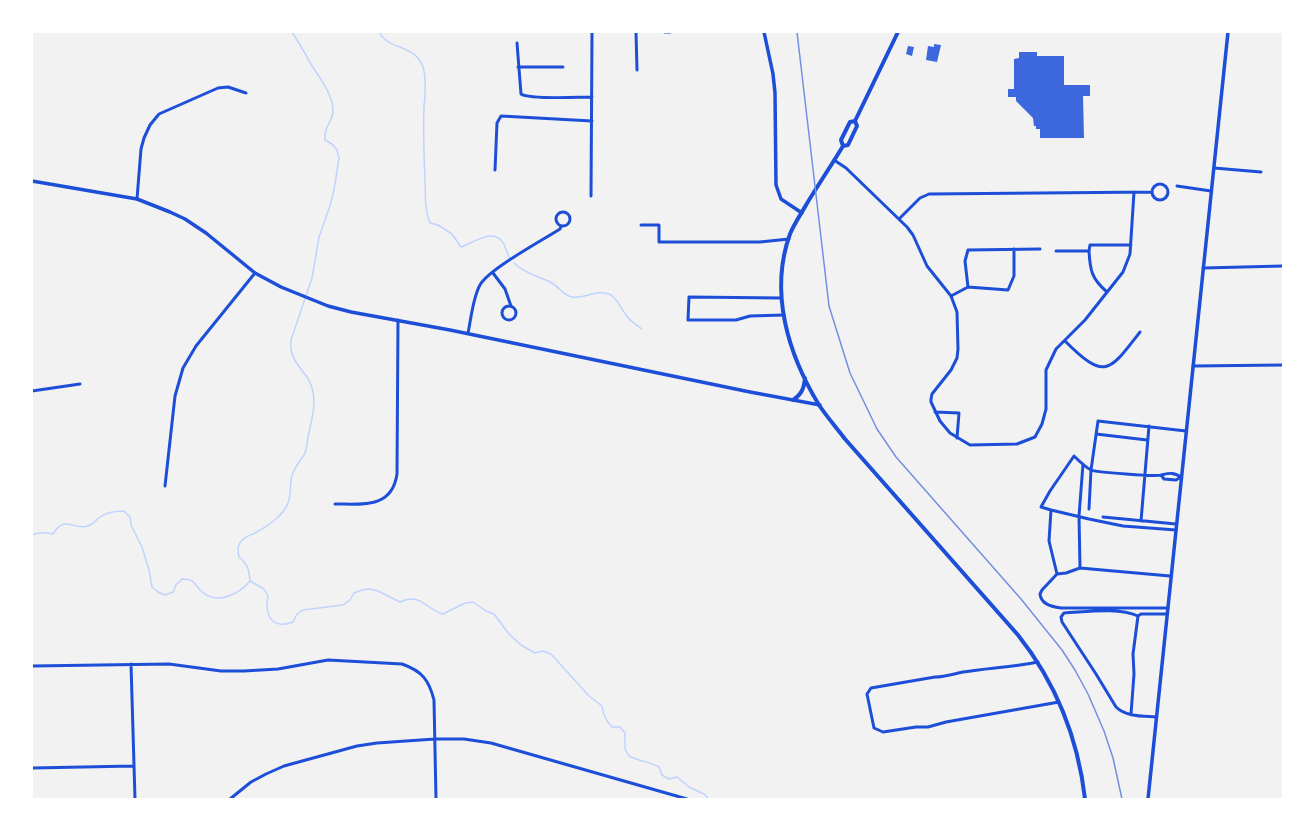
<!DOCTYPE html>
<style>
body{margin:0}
#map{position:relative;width:1315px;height:831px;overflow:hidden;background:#f2f2f2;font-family:"Space Grotesk",sans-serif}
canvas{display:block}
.frame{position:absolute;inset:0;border:33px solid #fff;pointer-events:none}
</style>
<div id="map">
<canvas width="1315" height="831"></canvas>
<div class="frame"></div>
</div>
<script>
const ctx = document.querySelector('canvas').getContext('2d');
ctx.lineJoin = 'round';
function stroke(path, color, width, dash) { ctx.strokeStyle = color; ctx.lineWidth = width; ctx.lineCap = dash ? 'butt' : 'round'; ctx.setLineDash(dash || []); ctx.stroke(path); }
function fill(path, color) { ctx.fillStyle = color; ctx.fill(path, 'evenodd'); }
const stream = new Path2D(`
 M379 32C388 50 415 44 423 67 427 79 425 95 424 107 423 131 424 156 425 181 426 196 424 209 430 223L438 225 452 234 461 247C474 243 494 226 504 244 506 249 507 254 510 259
 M514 263C525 274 539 276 552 283 559 287 563 295 572 297 585 299 598 288 611 295 618 300 621 308 626 315 630 321 636 325 642 329
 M32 535C39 532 45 532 53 534 65 514 74 531 88 526 94 524 96 520 100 517 107 512 117 511 124 511L130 517 131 525 142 547 149 570 152 587 158 592 165 595 173 592 176 585 182 579C195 579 193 583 201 591 217 606 239 594 250 581 249 570 248 564 239 557 238 552 237 548 240 543 243 537 249 536 255 533 267 527 286 514 289 500 291 492 290 483 292 476 294 467 300 462 304 455 307 449 307 443 308 437 311 422 316 407 313 392 310 371 288 365 291 340L312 278 319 237 330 206 334 190 339 158 337 150 332 144 325 140C323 126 334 122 333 108 331 92 319 77 311 64 305 53 299 43 292 32
 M250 581 264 589 268 596C264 615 272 630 293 622L297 614 303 610 343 605 350 600 354 593 362 590 370 589 378 591 400 602C421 592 425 609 443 614L465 603 473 602 486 611 494 614 509 634 521 645 535 653 543 651 551 654 589 696 602 706C603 715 606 721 612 727H620L625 733V749L629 756C639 761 650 762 659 767L662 775 669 779 677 777 689 787 704 794 709 799`);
const building = new Path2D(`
 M934 44 941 45 937 62 926 60 928 46 934 47Z
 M908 46 914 47 912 56 906 54Z
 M1019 52H1037V56H1064V85H1090V96H1083L1084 138H1040V129H1036V126H1034L1033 118 1016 101V97H1008V89H1014V59L1019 58Z`);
const minor = new Path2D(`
 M636 32 637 70
 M665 32H670
 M517 43 521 94C530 100 578 97 592 97
 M518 67H563
 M834 160 846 168 907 227 913 235 927 266 951 296 957 312 958 349 957 358 951 370 932 394 931 399V402L940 421 950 433 970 445 1017 444 1035 437 1042 424 1046 409V370L1056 349 1085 320 1123 272 1130 254 1134 192
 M1214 168 1261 172
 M495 170 497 123 501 116 592 121
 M1152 192a8 8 0 1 1 16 0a8 8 0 1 1-16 0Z
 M1177 186 1211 191
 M591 196 592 32
 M137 199 141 149 144 138 150 125 159 114 218 88 228 87 246 93
 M556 219a7 7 0 1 1 14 0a7 7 0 1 1-14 0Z
 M899 219 920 198 929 194 1152 192
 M641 225H659V242H760L789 239
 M1056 251H1089L1090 245H1131
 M1089 251C1090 271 1092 279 1107 292
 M1203 268 1283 266
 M493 273 505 289 511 306
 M968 287 965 261 968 250 1040 249
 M968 287 1008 290 1014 276V249
 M951 296 968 287
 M781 298 689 297 688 320H736L750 316 784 315
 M502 313a7 7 0 1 1 14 0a7 7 0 1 1-14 0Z
 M468 333C471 319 473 297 480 285 489 269 543 240 560 229L561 226
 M1065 341C1105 381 1109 372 1140 332
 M1193 366 1283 365
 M32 391 80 384
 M935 412 959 413 957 438
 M1096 434 1147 440
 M165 486 175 396 183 368 196 346 255 273
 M335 504C362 504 392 509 397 474L398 320
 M1089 509 1091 470 1098 421 1186 431
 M1051 510 1041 507 1050 491 1074 456C1079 461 1085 467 1091 470 1095 472 1157 477 1161 475 1170 473 1173 472 1181 477L1176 480 1164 479 1161 475
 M1103 517 1176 524
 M1141 521 1149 426
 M1080 568 1079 516 1083 464
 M1057 574 1066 573 1080 568 1170 576
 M1168 608H1061C1052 607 1041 604 1040 594L1042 590 1057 574 1049 541 1051 510 1089 519 1123 526 1176 530
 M1138 616C1118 607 1086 612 1064 613L1061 617 1062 622 1096 674 1116 707C1126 717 1143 716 1156 717
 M1038 662C1013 667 988 668 963 672 953 674 945 677 935 677L871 688 867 694 874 728 883 732 916 727H928L946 722 1059 702
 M131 664 135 799
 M32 666 169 664 221 671H244L278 669 328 660 402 664C422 671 429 680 434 700L436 799
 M1131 714 1134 674 1133 654 1138 616 1141 614H1167
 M32 768 134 766
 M230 799 251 782 266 774 284 766 357 746 377 743 435 739H464L491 743 687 799`);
const tertiary = new Path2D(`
 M764 32 773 74 775 93 776 185 781 199 802 213
 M32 181 137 199 170 212 185 219 206 233 255 273 281 287 328 306 351 312 450 330 750 392 820 405
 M1148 799 1228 32`);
const secondary = new Path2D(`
 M898 32 855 121 857 126 848 145 843 146C831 166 818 185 806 205 801 214 794 224 790 234 769 292 788 354 819 405 827 417 836 427 845 439L1018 635C1056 683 1078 738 1085 799
 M843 146 841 140 850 122 855 121
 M793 400C802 394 804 388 805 378`);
const rail = new Path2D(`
 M797 32 829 306 850 373 877 429 896 457 1021 599 1062 650 1075 670 1088 694 1104 731 1113 758 1122 799`);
stroke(stream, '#bfd3fe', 1.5);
fill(building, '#3d67dc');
stroke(minor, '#1d4ed8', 3);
stroke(tertiary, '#1d4ed8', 3.5);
stroke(secondary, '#1d4ed8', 4);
stroke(rail, '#7290e2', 1.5);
</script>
